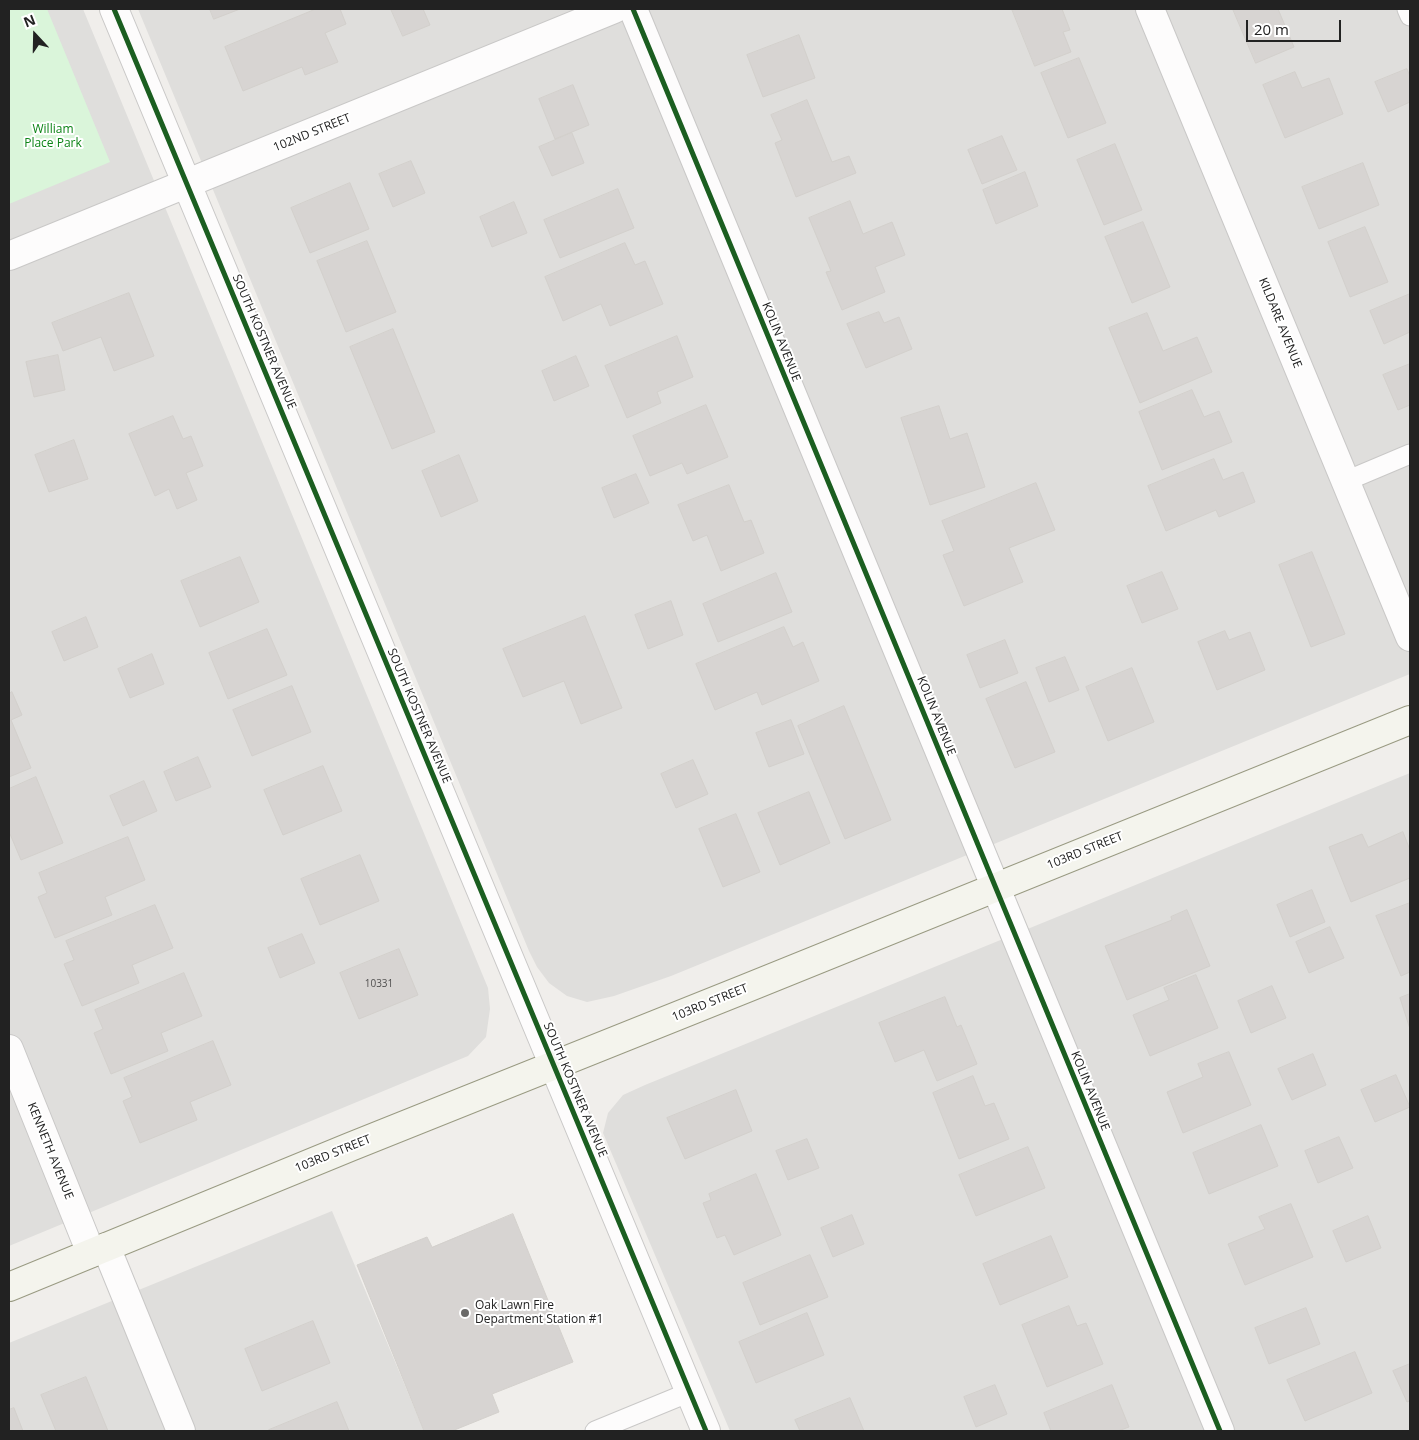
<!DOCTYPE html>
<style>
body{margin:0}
#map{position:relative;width:1419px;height:1440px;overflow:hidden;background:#f0eeeb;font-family:"Open Sans",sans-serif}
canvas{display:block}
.frame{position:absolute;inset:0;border:10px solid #222;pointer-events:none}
.north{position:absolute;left:10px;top:10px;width:50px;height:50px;-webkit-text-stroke:4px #fff;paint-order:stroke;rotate:339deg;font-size:14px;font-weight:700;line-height:20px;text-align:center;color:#222}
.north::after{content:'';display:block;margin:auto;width:18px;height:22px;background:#222;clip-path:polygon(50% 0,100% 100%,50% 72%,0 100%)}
.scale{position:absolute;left:1246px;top:20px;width:95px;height:22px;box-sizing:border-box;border:2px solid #222;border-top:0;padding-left:6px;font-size:15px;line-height:18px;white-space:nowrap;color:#222;-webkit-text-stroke:4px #fff;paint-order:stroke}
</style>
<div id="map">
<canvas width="1419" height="1440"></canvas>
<div class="frame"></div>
<div class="north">N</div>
<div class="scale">20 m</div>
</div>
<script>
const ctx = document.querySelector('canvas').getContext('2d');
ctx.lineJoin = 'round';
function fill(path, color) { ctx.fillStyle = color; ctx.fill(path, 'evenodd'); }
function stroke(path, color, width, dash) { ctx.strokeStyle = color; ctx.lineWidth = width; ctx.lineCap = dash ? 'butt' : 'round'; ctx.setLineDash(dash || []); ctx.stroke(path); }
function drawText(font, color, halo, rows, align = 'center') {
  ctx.font = font + ' "Open Sans",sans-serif'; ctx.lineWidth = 4; ctx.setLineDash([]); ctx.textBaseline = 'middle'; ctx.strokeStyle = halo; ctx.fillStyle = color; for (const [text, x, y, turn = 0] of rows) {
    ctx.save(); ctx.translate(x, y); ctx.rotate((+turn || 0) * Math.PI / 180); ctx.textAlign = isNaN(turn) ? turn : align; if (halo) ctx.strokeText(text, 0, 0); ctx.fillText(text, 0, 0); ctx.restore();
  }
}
const residential = new Path2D(`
 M9 9H83L488 988 490 1009 486 1037 468 1056 9 1246Z
 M138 9H1410V674L671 976 614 996 587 1002 567 996 549 983 537 967 529 951Z
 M1410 773V1431H730L603 1133 608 1113 623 1095 645 1085Z
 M332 1211 424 1431H9V1343Z`);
const park = new Path2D(`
 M9 9H47L110 162 9 204Z`);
const building = new Path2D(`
 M210 9H240L214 19Z
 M316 9H340L346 24 325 33 338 62 305 75 302 67 243 91 225 47Z
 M391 9H423L430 25 403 36Z
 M1012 9H1062L1070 30 1063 32 1071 52 1035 66Z
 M1233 9H1278L1294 47 1256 63Z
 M799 35 815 78 763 97 747 55Z
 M1079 58 1106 123 1068 138 1041 73Z
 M1407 69 1410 76V102L1388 112 1375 82Z
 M1295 72 1302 88 1329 78 1343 114 1285 138 1263 85Z
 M573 85 589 125 555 139 539 99Z
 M807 100 832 162 849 156 856 173 796 197 775 143 782 140 771 115Z
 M572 133 584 163 552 176 539 147Z
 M1002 136 1017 170 982 184 968 150Z
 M1115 144 1142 210 1104 225 1077 160Z
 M411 161 425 193 393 207 379 174Z
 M1363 163 1379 205 1319 229 1302 187Z
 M1025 172 1038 206 996 224 983 190Z
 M350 183 369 229 310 253 291 208Z
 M618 189 634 228 560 258 544 220Z
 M850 201 863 234 892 222 905 255 875 267 885 292 842 310 826 272 831 271 809 218Z
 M514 202 527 233 492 247 480 217Z
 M1143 222 1170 287 1132 303 1105 237Z
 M1365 227 1388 282 1350 297 1328 242Z
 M367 241 396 312 346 332 317 261Z
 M625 243 635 265 645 261 663 304 610 326 601 304 563 321 545 277Z
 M129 293 154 356 114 371 101 337 63 351 52 323Z
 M1410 294V332L1384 344 1370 311Z
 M879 312 884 323 899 317 912 349 866 368 847 324Z
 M1147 313 1163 351 1197 337 1212 372 1140 403 1109 328Z
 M393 329 435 432 392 449 350 347Z
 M677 336 693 377 657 392 661 403 627 418 605 366Z
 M58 355 65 390 34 397 26 362Z
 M576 356 589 386 554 401 542 371Z
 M1410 364V405L1398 410 1383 375Z
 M1192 390 1204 417 1219 411 1232 442 1162 470 1139 412Z
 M706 405 728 457 687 474 682 463 650 476 633 436Z
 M939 406 950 439 967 433 985 487 930 505 901 418Z
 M173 416 183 439 191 436 203 466 186 473 197 500 177 509 169 489 155 496 129 434Z
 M74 440 88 479 49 492 35 455Z
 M459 455 478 501 441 517 422 471Z
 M1214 459 1223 480 1243 472 1255 502 1219 517 1216 510 1166 531 1148 486Z
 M636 474 649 503 614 518 602 488Z
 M1036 483 1055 530 1009 548 1023 582 964 606 943 555 954 551 942 521Z
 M729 485 744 522 751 520 764 553 721 571 707 535 693 541 678 505Z
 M1312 552 1345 634 1311 647 1279 565Z
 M240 557 259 602 200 627 181 581Z
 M1162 572 1178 609 1142 623 1127 586Z
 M776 573 792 612 718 642 703 604Z
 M671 601 683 635 648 649 635 615Z
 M585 616 622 708 581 724 564 681 523 697 503 649Z
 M86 617 98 647 64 661 52 632Z
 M784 627 793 647 803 642 819 681 762 705 757 692 715 710 696 664Z
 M267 629 287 675 228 699 209 653Z
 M1225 631 1229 640 1250 632 1265 670 1217 690 1198 642Z
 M1005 640 1018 673 980 688 967 655Z
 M152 654 164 684 130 698 118 669Z
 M1065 657 1079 690 1049 702 1036 668Z
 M1132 668 1154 722 1108 741 1086 687Z
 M1026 682 1055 752 1015 768 986 699Z
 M292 686 311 732 252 756 233 710Z
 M12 692 22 715 11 720 31 768 9 777V694Z
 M844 706 891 820 845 839 798 726Z
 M791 720 804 754 769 767 756 733Z
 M198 757 211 787 176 801 164 772Z
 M693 760 708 794 676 808 661 774Z
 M323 766 342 811 283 835 264 790Z
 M36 777 63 843 21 860 10 834 9 835V789Z
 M144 781 157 811 123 826 110 796Z
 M809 792 830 843 780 865 758 813Z
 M736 814 760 872 723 887 699 829Z
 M1403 832 1410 850V878L1351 902 1329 847 1362 834 1368 847Z
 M128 837 145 880 105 897 112 915 55 938 38 897 47 893 39 873Z
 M360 855 379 901 320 925 301 879Z
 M1312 890 1325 922 1290 937 1277 905Z
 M1410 903V972L1401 976 1376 916Z
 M155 905 173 948 132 965 139 983 82 1006 64 964 74 960 66 941Z
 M1187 910 1210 966 1127 1000 1105 946 1172 920 1171 917Z
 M1330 927 1344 958 1309 973 1296 942Z
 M302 934 315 963 280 978 268 948Z
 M399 949 418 995 359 1019 340 973Z
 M184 973 202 1016 161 1033 168 1051 111 1074 94 1033 103 1029 95 1010Z
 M1196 975 1218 1028 1150 1056 1133 1015 1169 1000 1164 988Z
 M1272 986 1286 1018 1251 1033 1238 1001Z
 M1410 994V1029L1400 998Z
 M945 997 957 1027 961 1025 977 1064 937 1081 924 1050 895 1062 879 1023Z
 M213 1041 231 1085 190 1102 197 1120 140 1143 123 1101 132 1097 124 1078Z
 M1229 1052 1251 1105 1183 1133 1167 1092 1203 1077 1198 1064Z
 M1313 1054 1326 1085 1292 1100 1278 1069Z
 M1396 1075 1410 1107 1375 1122 1361 1090Z
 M973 1076 985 1106 994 1103 1009 1139 959 1159 933 1093Z
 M736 1090 752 1131 685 1159 667 1118Z
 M1261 1125 1278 1166 1209 1194 1193 1153Z
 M1339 1137 1353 1168 1318 1183 1305 1151Z
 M807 1139 819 1168 788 1180 776 1151Z
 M1028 1147 1045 1188 976 1216 959 1175Z
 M756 1174 781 1235 734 1255 725 1235 717 1238 703 1203 711 1200 709 1194Z
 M1291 1204 1313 1257 1245 1285 1228 1244 1265 1229 1259 1217Z
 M513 1214 573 1362 492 1394 499 1412 452 1431H424L357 1265 427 1237 432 1247Z
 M852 1215 864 1244 833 1257 821 1228Z
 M1368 1216 1381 1248 1346 1262 1333 1231Z
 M1051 1236 1068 1277 1000 1305 983 1264Z
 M810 1255 828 1297 760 1325 743 1283Z
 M1069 1306 1077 1326 1086 1323 1103 1364 1047 1387 1022 1325Z
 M1306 1308 1320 1344 1269 1364 1255 1328Z
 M807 1313 824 1355 756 1383 739 1342Z
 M313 1321 330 1363 262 1391 245 1349Z
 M1355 1352 1372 1393 1305 1421 1287 1380Z
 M1410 1364V1401L1407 1402 1393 1371Z
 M86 1377 108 1431H56L41 1395Z
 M995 1385 1007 1414 976 1427 964 1397Z
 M1112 1385 1129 1427 1118 1431H1051L1044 1413Z
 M850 1398 864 1431H800L795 1420Z
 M337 1402 349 1431H270L269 1430Z
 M14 1408 23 1431H9V1410Z`);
const service = new Path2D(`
 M1407 9 1410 16
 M1346 481 1410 454
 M595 1431 690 1392`);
const minor = new Path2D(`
 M114 9 706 1431
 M633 9 1220 1431
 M1150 9 1410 637
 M9 256 614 9
 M9 1049 91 1253
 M106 1247 181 1431`);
const secondary = new Path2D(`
 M9 1287 350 1147 747 988 1410 720`);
const cycleway = new Path2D(`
 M114 9 706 1431
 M633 9 1220 1431`);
const markers = [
 [465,1313,5,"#6a6968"]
];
const numberNames = [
 ["10331",379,984]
];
const parkNames = [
 ["William",53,130],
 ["Place Park",53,144]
];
const streetNames = [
 ["102ND STREET",312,133,-22],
 ["KILDARE AVENUE",1280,323,68],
 ["SOUTH KOSTNER AVENUE",264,342,67],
 ["KOLIN AVENUE",781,342,68],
 ["SOUTH KOSTNER AVENUE",419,716,67],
 ["KOLIN AVENUE",936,716,68],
 ["103RD STREET",1085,851,-22],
 ["103RD STREET",710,1003,-22],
 ["SOUTH KOSTNER AVENUE",575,1090,67],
 ["KOLIN AVENUE",1090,1091,68],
 ["KENNETH AVENUE",50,1151,68],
 ["103RD STREET",333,1154,-22]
];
const poiNames = [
 ["Oak Lawn Fire",475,1306],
 ["Department Station #1",475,1320]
];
fill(residential, '#dfdedc');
fill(park, '#daf5da');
fill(building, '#d7d4d2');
stroke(building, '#d3d0cc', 1);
stroke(service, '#c9c8c7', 21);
stroke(minor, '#c9c8c7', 30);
stroke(secondary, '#999a82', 30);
stroke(service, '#fdfcfc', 19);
stroke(minor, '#fdfcfc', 28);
stroke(secondary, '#f4f4ed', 28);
stroke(cycleway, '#1b5e20', 5);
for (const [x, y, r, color] of markers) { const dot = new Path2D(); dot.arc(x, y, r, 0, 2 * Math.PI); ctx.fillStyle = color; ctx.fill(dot); stroke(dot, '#fff', 2); }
drawText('10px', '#4f4e4e', null, numberNames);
drawText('12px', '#0c8416', '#fff', parkNames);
drawText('12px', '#222', '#fff', streetNames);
drawText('12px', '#222', '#fff', poiNames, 'left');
</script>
